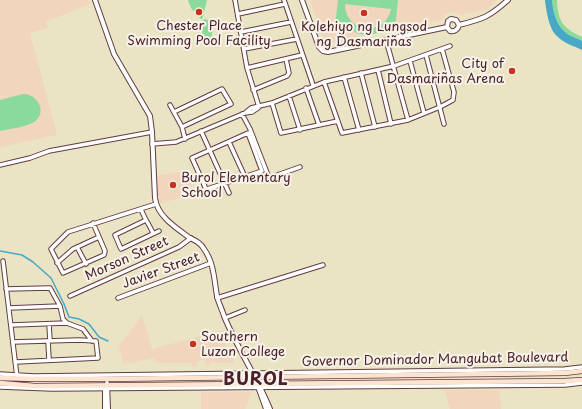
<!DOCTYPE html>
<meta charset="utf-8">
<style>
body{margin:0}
canvas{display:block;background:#eae3c4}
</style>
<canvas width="582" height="409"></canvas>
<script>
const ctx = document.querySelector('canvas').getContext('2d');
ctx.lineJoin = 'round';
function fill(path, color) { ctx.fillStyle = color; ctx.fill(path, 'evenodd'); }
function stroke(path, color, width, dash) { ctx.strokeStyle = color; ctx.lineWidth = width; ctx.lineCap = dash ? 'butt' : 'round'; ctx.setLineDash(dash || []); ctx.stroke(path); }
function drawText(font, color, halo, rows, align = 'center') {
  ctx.font = font + ' "Playpen Sans",sans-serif'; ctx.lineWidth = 4; ctx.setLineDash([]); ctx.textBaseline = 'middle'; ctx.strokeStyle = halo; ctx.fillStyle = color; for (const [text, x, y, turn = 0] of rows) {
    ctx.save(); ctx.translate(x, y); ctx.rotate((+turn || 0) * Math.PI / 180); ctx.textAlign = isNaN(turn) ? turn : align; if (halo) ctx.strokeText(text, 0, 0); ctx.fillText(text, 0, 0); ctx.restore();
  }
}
const built = new Path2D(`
 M0 0H88L90 4 45 22 48 28 30 33 57 135 0 147Z
 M310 0H497L486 10 480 11 461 15 454 12 449 13 445 14 441 20 325 44Z
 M186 171 194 193 159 204 155 176Z
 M142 315 152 349 229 329 234 338 223 341 235 363H210L209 366 207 367V363L204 360H200L196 364V367H192V363H156L154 358 123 364 119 346Z
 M445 390H499L501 409H450Z
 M201 392H251L245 409H201Z`);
const green = new Path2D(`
 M188 0H207L202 20 191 8Z
 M338 0H398L395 29H388V27C373 39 354 37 343 22L342 26 335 25ZM345 4 391 9C385 38 345 33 345 4Z
 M552 0H557C558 22 563 28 582 37V41C577 38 569 36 565 32 556 25 553 11 552 0Z
 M204 19 214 21 211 41 201 39Z
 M23 94C38 94 48 113 34 122 26 127 9 129 0 131V100Z`);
const water = new Path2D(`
 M545 0H552C553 11 556 25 565 32 569 36 577 38 582 41V50C574 46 563 43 557 36 549 30 546 9 545 0Z`);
const stream = new Path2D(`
 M0 251 22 255 33 262 51 278 64 304 69 317 79 319 89 324 99 337 108 341`);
const minor = new Path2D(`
 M235 0 247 68 259 107
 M284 0 313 85
 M238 14 285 4
 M241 32 291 22
 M388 47 408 120
 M244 49 297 39
 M426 55 444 124
 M410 61 424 113
 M247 68 302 55
 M378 70 391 124
 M361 73 375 127
 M344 77 359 130
 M324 82 342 133 408 120 440 107 453 100 454 92 442 49
 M306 88 319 125
 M253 90 287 76 289 73 286 59
 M289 96 300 130
 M272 103 281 133 338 121
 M170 105 182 127 185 139
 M174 112 222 89 231 104 182 127
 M245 113 251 108 272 103 324 82 394 66 450 46
 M242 114 250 129 269 178 300 167
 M201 131 229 193
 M229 142 245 177
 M152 144 176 142 245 113 252 112 258 108
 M0 165 30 158 49 151 152 132
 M195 193 262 171 248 133 192 158 206 189
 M141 209C144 218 149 224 153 233
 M146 220 115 235 121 249 159 231
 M93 223 105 251 104 255 63 273 51 249 68 232 156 204
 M77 247 86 264
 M3 261 17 377
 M57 263 73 249 99 237
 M6 289 50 288 60 306 63 319 67 323 83 329 92 341
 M70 296 179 247 191 238
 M118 298 211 263
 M217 298 323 265
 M9 308 60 306
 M225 318 245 310
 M49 324 50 341
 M11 325 67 323
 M48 341 49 360
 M13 342 79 340 96 341 98 358 16 362
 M0 374 34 376 565 369 582 367
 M0 387 52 389 565 385 582 383`);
const tertiary = new Path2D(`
 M95 0 114 54 150 116 152 132 155 198C157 216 176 228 190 238 196 241 201 243 204 249 214 263 214 279 217 296 218 302 222 309 224 316 237 348 257 377 270 409
 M302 0 319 47 323 51 328 52 447 27
 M459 25C483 19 489 17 508 0
 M447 27 448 21 451 19 456 20 459 25
 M447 27 450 31C455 32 458 29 459 25
 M256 381 266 409
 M107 383 108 409
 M105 389V409`);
const secondary = new Path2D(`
 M0 378 34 379H106L565 373 582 371
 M0 383 35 386 564 381 582 380`);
const markers = [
 [199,12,4,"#c8321e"],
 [364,13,4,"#c8321e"],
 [512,71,4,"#c8321e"],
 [173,185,4,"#c8321e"],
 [193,344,4,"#c8321e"]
];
const poiNames = [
 ["Chester Place",199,26],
 ["Swimming Pool Facility",199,41],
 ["Kolehiyo ng Lungsod",364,27],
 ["ng Dasmariñas",364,42],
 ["City of",504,64,"right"],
 ["Dasmariñas Arena",504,79,"right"],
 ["Burol Elementary",181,178,"left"],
 ["School",181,193,"left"],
 ["Southern",201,337,"left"],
 ["Luzon College",201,352,"left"]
];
const streetNames = [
 ["Morson Street",127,259,-24],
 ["Javier Street",161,271,-20],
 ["Governor Dominador Mangubat Boulevard",435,360,-1]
];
const districtNames = [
 ["BUROL",256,380]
];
fill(built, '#f1d5bd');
fill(green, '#89da9b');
fill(water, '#47a9c6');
stroke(stream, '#47a9c6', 1.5);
stroke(minor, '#623c42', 5.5);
stroke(tertiary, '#623c42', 6);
stroke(secondary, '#623c42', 6);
stroke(minor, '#fff', 3.5);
stroke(tertiary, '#fff', 4);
stroke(secondary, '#fde4d0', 4.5);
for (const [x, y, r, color] of markers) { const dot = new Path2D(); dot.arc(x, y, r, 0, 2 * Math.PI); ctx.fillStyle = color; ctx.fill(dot); stroke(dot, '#f7f3e8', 1.5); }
drawText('13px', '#4a1f2b', '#f7f3e8', poiNames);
drawText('13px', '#4a1f2b', '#f7f3e8', streetNames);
ctx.letterSpacing = '1px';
drawText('bold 17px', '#4a1f2b', '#f7f3e8', districtNames);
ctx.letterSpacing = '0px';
</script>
